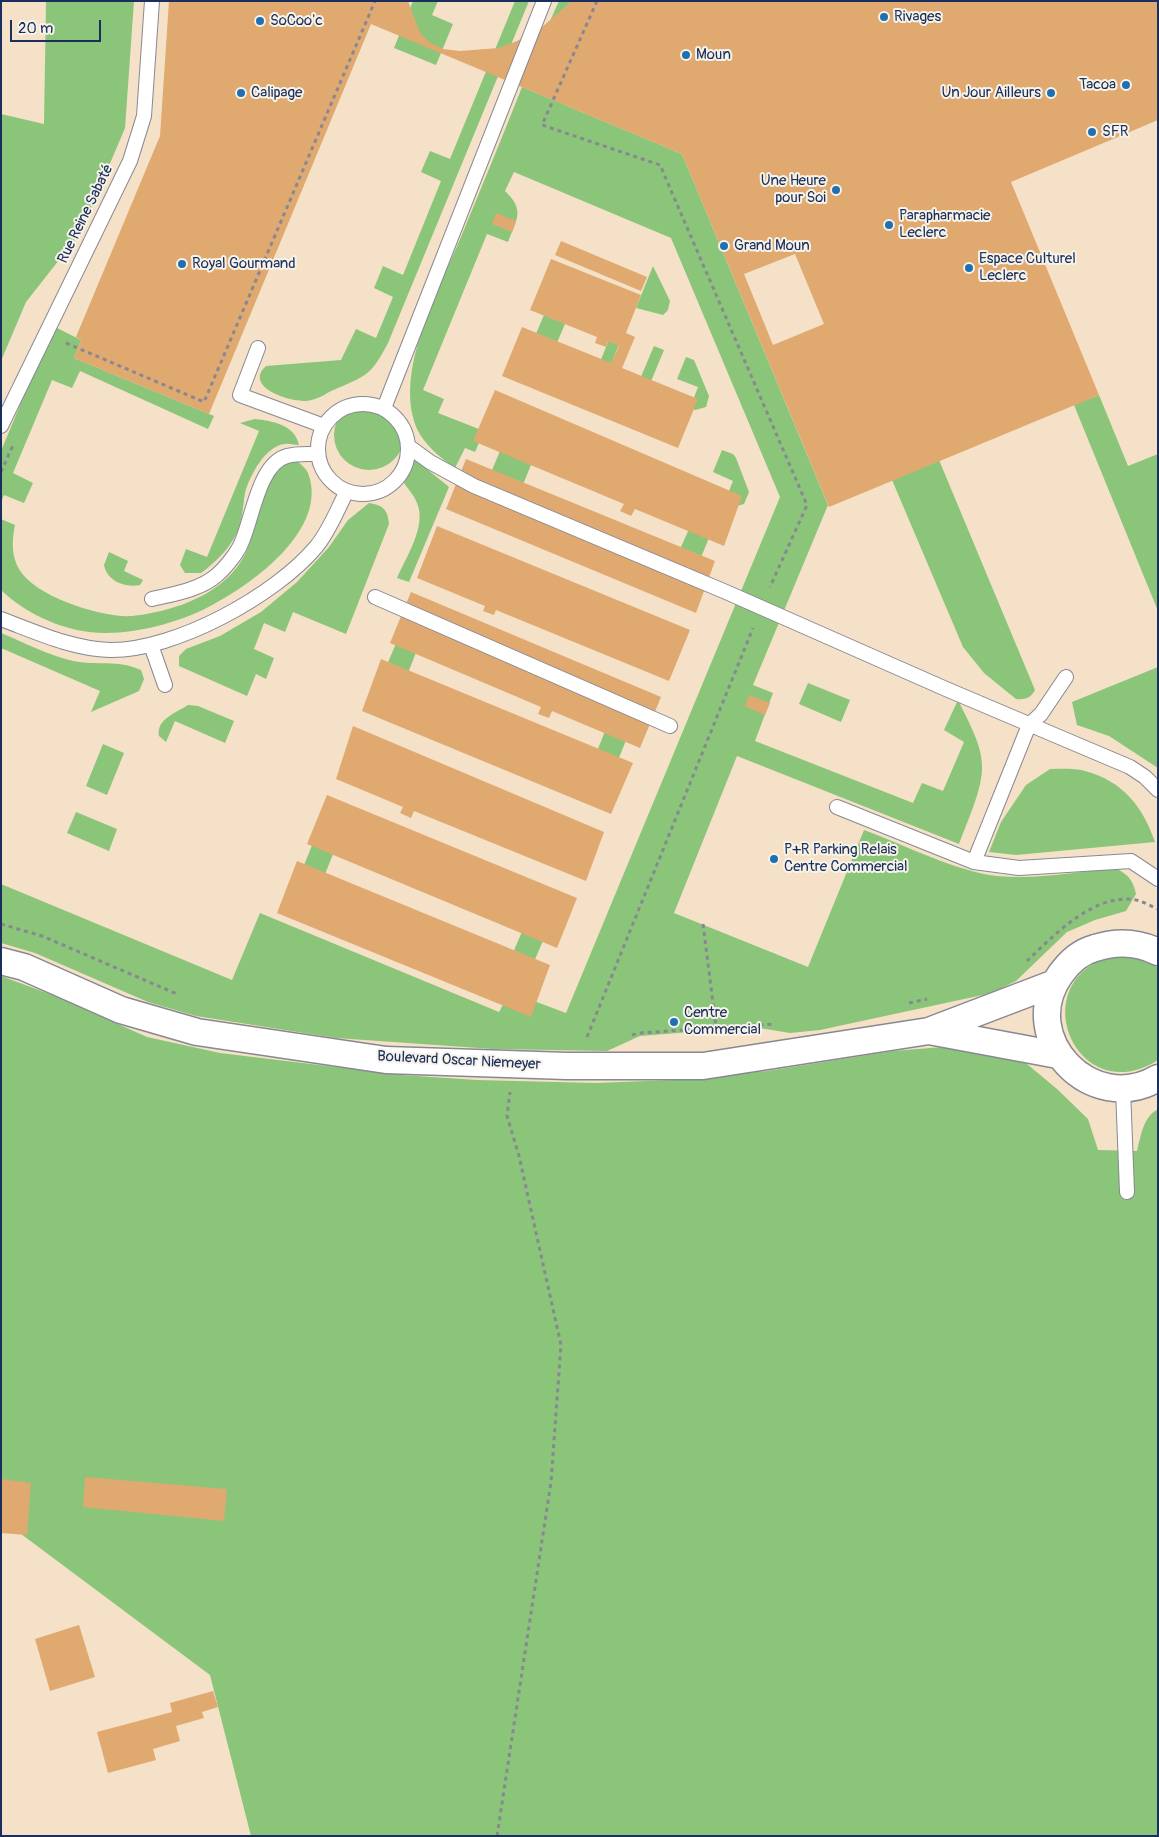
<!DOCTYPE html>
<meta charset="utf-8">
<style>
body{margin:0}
#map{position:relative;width:1159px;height:1837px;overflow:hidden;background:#f4e1c7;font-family:Pangolin,sans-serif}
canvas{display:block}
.frame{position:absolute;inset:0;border:2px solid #1b2f5e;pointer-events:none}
.scale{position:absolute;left:10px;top:20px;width:91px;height:22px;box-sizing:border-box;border:2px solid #1b2f5e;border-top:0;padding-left:6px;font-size:15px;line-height:18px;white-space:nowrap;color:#1b2f5e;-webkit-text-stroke:4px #f7f3e8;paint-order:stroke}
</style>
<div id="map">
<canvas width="1159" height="1837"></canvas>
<div class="frame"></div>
<div class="scale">20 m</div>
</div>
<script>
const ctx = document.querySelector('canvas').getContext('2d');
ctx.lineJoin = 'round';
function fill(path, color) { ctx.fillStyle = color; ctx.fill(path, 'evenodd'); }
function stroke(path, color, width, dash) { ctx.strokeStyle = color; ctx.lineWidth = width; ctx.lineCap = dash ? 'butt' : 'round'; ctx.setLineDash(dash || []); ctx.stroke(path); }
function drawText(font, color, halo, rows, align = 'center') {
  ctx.font = font + ' Pangolin,sans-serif'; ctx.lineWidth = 4; ctx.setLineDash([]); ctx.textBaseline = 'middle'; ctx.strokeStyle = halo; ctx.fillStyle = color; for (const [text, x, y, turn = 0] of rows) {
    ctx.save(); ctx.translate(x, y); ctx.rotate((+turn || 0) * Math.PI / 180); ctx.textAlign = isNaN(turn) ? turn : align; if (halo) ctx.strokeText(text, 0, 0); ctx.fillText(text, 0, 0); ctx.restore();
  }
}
const green = new Path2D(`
 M46 1H134L125 128 81 232 26 302 1 361V114L44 124Z
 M413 1H438L432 15 453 24 436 65 394 48Z
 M515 1H529L388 343C372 373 369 375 338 388 327 392 319 400 306 401 290 402 243 387 266 366L341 360 356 329 376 338 393 297 374 288 383 266 403 275 441 181 421 172 430 151 450 159Z
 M559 1H572L550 21Z
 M522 87 682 154 828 505 753 685 773 693 755 741 913 803 922 783 943 791 964 742 944 730 958 700C967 719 982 744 982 766 983 788 967 822 959 844L737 756 674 913 808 967 864 830C902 844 958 872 997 876 1035 880 1076 872 1115 868 1128 874 1133 880 1136 894L1126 911 1095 920 1067 932 1016 981 992 993 820 1030 790 1033 753 1027 640 1036 607 1051 493 1049 336 1038 196 1016 148 1002 35 953 1 943V884L232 980 260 913 499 1012 510 992 566 1013 780 497 671 238 514 172 505 191C525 210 517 219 508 242L487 234 423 390 444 399 438 413 484 431 475 452 465 448 455 468C437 455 418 440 413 417 399 359 442 284 463 232 483 184 503 135 522 87Z
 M653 266 670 301 668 310 663 315 636 308Z
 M550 301 571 310 553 352 532 343Z
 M53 326 81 340 74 358 214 416 208 429 80 371 72 388 52 380 13 473 33 483 24 503 4 495 1 502V451Z
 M614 328 624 332 607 374 597 369Z
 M654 346 664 350 647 391 637 386Z
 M686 357 694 360 709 396 706 407 695 410 690 408 698 387 677 379Z
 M1099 395 1128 466 1158 454V611L1074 405Z
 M334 435a35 35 0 1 1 70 0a35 35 0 1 1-70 0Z
 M255 419C273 421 295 425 299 445 295 445 289 443 284 444 265 447 250 475 245 493 243 504 243 516 239 527 233 546 216 562 201 573H185L180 565 186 549 207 557 259 431 240 423Z
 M505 439 533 460 522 487 487 482Z
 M722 450 733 454 736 458 749 492 744 504 737 506 725 501 733 481 713 472Z
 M416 457 428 470 449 487 409 582 397 578C406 557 427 526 417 503 414 495 408 489 404 483Z
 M295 459C299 463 306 468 308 473 329 528 255 582 214 604 181 623 127 637 89 632 57 628 24 612 1 590V519L15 525C12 540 11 555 19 569 35 597 102 618 132 616 163 613 203 601 226 579 243 564 251 545 255 523 257 515 256 505 259 497 263 485 272 474 278 463Z
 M939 460 1035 690C1031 698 1025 700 1016 699L984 673 963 647 892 480Z
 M369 503C383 505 388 510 389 524L346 634 293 612 285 632 264 623 254 649 274 658 266 679 256 674 247 696 179 666V656L186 649 220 636 261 612 297 582 329 547 348 520Z
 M694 518 714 526 697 567 676 558Z
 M109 552 128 561 124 571 143 580 140 585C125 588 107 581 104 565Z
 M401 632 421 640 404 683 383 674Z
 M1 633C25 643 48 655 73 661 97 666 117 659 141 670L144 679 139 691 91 712 100 691 1 648Z
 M1158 667V768L1109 736 1077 725 1072 702Z
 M808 683 850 700 841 722 799 704Z
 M188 705 198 706 234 721 225 743 175 721 166 742 159 736C156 719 176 713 188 705Z
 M610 719 631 728 614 770 593 761Z
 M103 744 124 753 107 795 86 786Z
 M1050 769C1061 769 1074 768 1085 771 1123 781 1143 807 1155 842L1016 855 989 852 1001 822 1026 785Z
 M76 812 117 829 109 851 67 833Z
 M317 833 338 842 321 884 300 875Z
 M527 920 548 929 530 971 509 962Z
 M1130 956 1154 965 1158 968V1060C1080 1110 1025 991 1103 959 1110 956 1121 957 1130 956Z
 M1 976 55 996 147 1037 220 1053 402 1075 477 1080 595 1083 673 1080 767 1071 893 1051 968 1045 1000 1052 1027 1064 1057 1089 1088 1119 1098 1150 1137 1151C1141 1136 1143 1117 1158 1109V1836H251L210 1675 1 1519Z`);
const building = new Path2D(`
 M169 1H408L420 33 429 42 443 49 460 51 499 48 517 41 541 28 572 1H1158V120L1011 182 1099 395 829 507 682 154 371 24 209 414 74 358 81 340 76 337 160 136ZM795 254 824 324 773 345 744 274Z
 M496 213 516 221 512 232 492 224Z
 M561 241 647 277 641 291 555 255Z
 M551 259 641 295 626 333 635 337 622 368 698 399 678 448 502 376 522 327 611 363 619 346 608 342 606 347 595 343 597 337 530 310Z
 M495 390 742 496 724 546 635 509 631 516 620 511 624 504 473 441Z
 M466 459 715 561 696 613 446 509Z
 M437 526 690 630 669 681 496 610 494 615 483 611 485 606 417 578Z
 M411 592 661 697 640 748 552 711 549 718 538 714 541 707 390 643Z
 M381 659 633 763 611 814 362 711Z
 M749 695 770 703 765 715 745 706Z
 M353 726 604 832 586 881 414 811 411 818 400 813 403 807 336 779Z
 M327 795 577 898 557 948 307 844Z
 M297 861 550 965 531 1017 277 913Z
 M85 1477 227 1489 224 1521 83 1507Z
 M1 1479 31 1483 27 1535 1 1533Z
 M79 1625 95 1677 50 1691 35 1639Z
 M213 1691 218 1707 202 1712 204 1718 176 1726 180 1741 153 1749 156 1760 108 1773 97 1732 172 1712 170 1703Z`);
const path = new Path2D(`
 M597 1 542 125 660 165 807 505 770 587
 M66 343 204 402 375 1
 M1 472 13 445
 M1 924 42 936 177 994
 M703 924 716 1027
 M1027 961C1054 935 1098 889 1140 901 1146 903 1152 907 1158 909
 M909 1003 927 999
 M632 1035 639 1033 775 1024
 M587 1037 753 628
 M497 1836 551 1482 561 1345 519 1156 507 1116 510 1092`);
const service = new Path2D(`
 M258 348 240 395 324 426
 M318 449a45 45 0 1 1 90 0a45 45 0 1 1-90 0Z
 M384 408 544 1
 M1 426 130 161 144 116 152 1
 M408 446 430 462 474 486 726 592 946 689 1130 767 1145 777 1158 790
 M375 597 670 726
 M152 599C173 594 200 590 217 575 224 569 234 557 239 548 252 525 257 464 287 456 296 453 308 454 318 454
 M1 619C36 632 72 649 110 650 174 651 275 596 316 547 330 530 337 510 347 491
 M151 645 165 685
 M837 807 974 862 1019 868 1131 861 1158 879
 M974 862 1029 725 1041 714 1066 677
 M1123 1089 1127 1192`);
const minor = new Path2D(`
 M1158 952C1138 942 1117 941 1095 948 1080 952 1069 962 1060 975 1016 1038 1092 1117 1158 1078
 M1 961 24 967 121 1010 197 1032 386 1060 567 1066H703L929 1031 1055 983
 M929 1031 1058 1055`);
const markers = [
 [884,17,5,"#1f6fb2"],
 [260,21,5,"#1f6fb2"],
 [686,55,5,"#1f6fb2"],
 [1126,85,5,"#1f6fb2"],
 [241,93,5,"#1f6fb2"],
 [1051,93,5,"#1f6fb2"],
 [1092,132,5,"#1f6fb2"],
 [836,190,5,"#1f6fb2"],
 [889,225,5,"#1f6fb2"],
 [724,246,5,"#1f6fb2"],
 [182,264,5,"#1f6fb2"],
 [969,268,5,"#1f6fb2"],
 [774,859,5,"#1f6fb2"],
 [674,1022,5,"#1f6fb2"]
];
const poiNames = [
 ["Rivages",894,17],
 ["SoCoo'c",270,21],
 ["Moun",696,55],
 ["Tacoa",1116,85,"right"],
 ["Calipage",251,93],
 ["Un Jour Ailleurs",1041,93,"right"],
 ["SFR",1102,132],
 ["Une Heure",826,181,"right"],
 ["pour Soi",826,198,"right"],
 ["Parapharmacie",899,216],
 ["Leclerc",899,233],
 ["Grand Moun",734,246],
 ["Espace Culturel",979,259],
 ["Leclerc",979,276],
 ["Royal Gourmand",192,264],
 ["P+R Parking Relais",784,850],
 ["Centre Commercial",784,867],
 ["Centre",684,1013],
 ["Commercial",684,1030]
];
const streetNames = [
 ["Rue Reine Sabaté",86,214,-64],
 ["Boulevard Oscar Niemeyer",459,1061,3]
];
fill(green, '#8bc579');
fill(building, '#e0a970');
stroke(service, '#888892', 16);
stroke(minor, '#888892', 29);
stroke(path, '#888892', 3, [4, 4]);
stroke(service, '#fff', 14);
stroke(minor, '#fff', 26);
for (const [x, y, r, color] of markers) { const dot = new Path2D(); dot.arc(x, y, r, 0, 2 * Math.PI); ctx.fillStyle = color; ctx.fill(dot); stroke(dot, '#f7f3e8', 2); }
drawText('15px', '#1b2f5e', '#f7f3e8', poiNames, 'left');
drawText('15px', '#1b2f5e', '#f7f3e8', streetNames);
</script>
